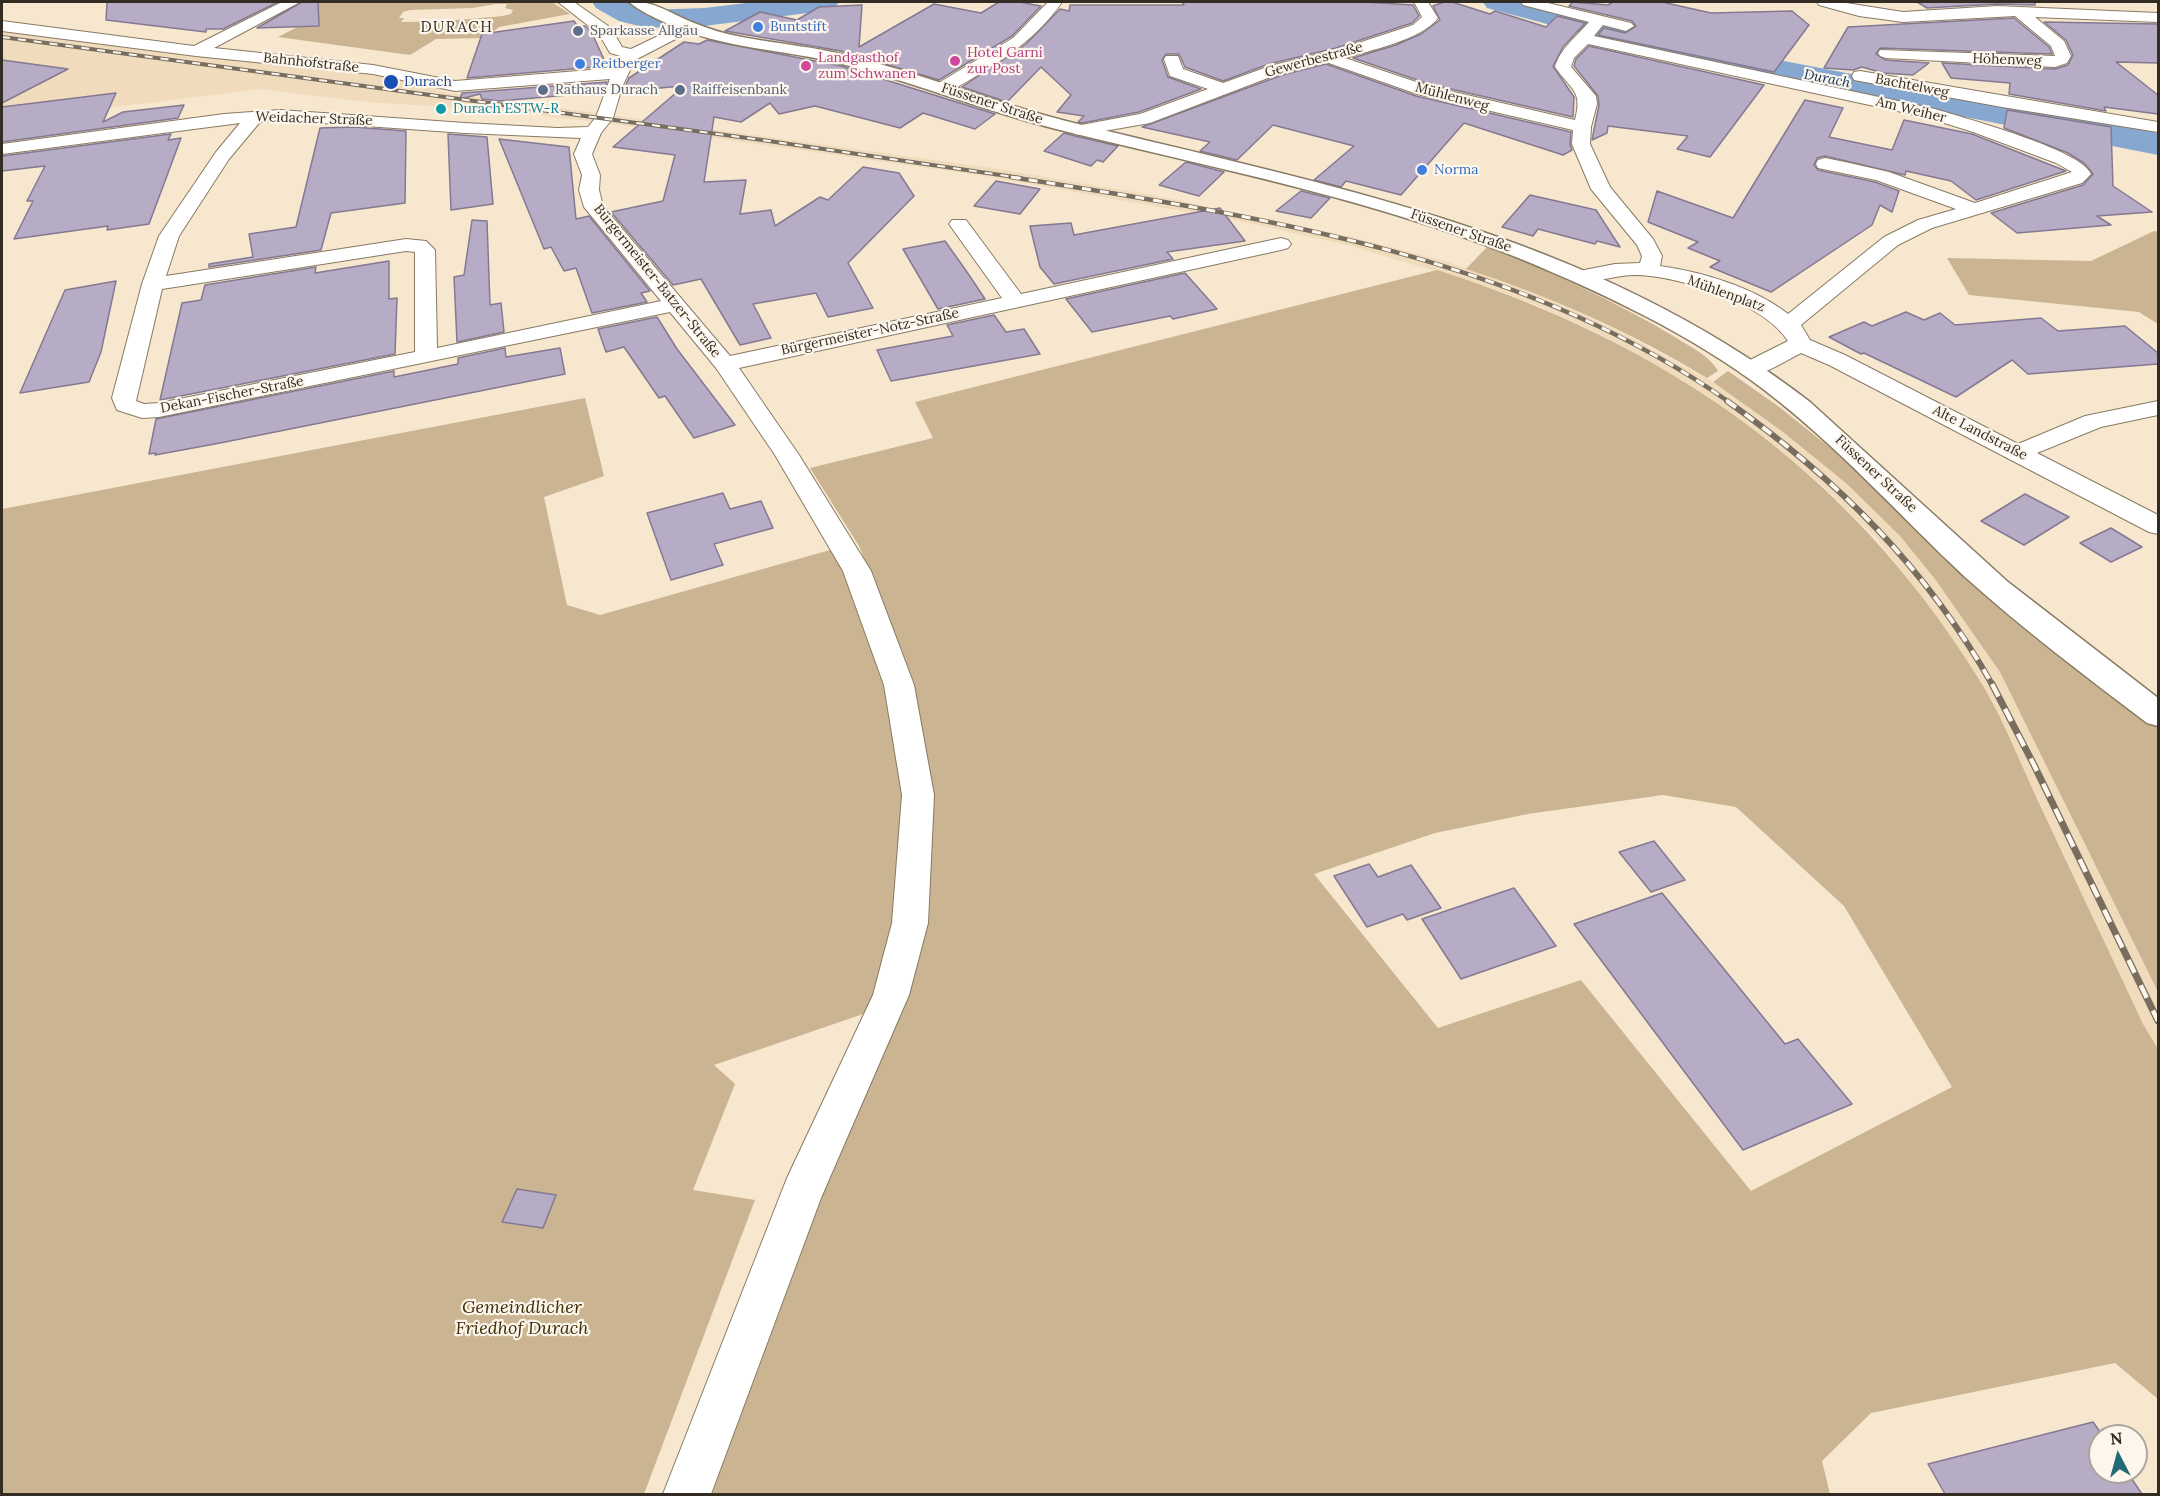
<!DOCTYPE html>
<meta charset="utf-8">
<style>
body{margin:0}
#map{position:relative;width:2160px;height:1496px;overflow:hidden;background:#f8e7cf;font-family:Lora,serif}
canvas{display:block}
.frame{position:absolute;inset:0;border:3px solid #322c22;pointer-events:none}
.north{position:absolute;left:2088px;top:1424px;width:60px;height:60px;box-sizing:border-box;background:#fdf6ec;border:2px solid #aca59b;border-radius:50%;rotate:354deg;font-size:16px;font-weight:700;line-height:24px;text-align:center;color:#322c22}
.north::after{content:'';display:block;margin:auto;width:21px;height:27px;background:#216a76;clip-path:polygon(50% 0,100% 100%,50% 72%,0 100%)}
</style>
<div id="map">
<canvas width="2160" height="1496"></canvas>
<div class="frame"></div>
<div class="north">N</div>
</div>
<script>
const ctx = document.querySelector('canvas').getContext('2d');
ctx.lineJoin = 'round';
function fill(path, color) { ctx.fillStyle = color; ctx.fill(path, 'evenodd'); }
function stroke(path, color, width, dash) { ctx.strokeStyle = color; ctx.lineWidth = width; ctx.lineCap = dash ? 'butt' : 'round'; ctx.setLineDash(dash || []); ctx.stroke(path); }
function drawText(font, color, halo, rows, align = 'center') {
  ctx.font = font + ' Lora,serif'; ctx.lineWidth = 4.5; ctx.setLineDash([]); ctx.textBaseline = 'middle'; ctx.strokeStyle = halo; ctx.fillStyle = color; for (const [text, x, y, turn = 0] of rows) {
    ctx.save(); ctx.translate(x, y); ctx.rotate((+turn || 0) * Math.PI / 180); ctx.textAlign = isNaN(turn) ? turn : align; if (halo) ctx.strokeText(text, 0, 0); ctx.fillText(text, 0, 0); ctx.restore();
  }
}
const built = new Path2D(`
 M2 28 368 70 445 84 436 91 992 168 1152 195 1356 238 1448 262 1547 297 1625 334 1713 382 1783 432 1847 484 1900 536 1935 579 2000 672 2158 992V1049L2143 1024 1976 674 1911 582 1875 537 1824 487 1763 436 1682 380 1610 340 1536 305 1485 286 1347 245 1254 224 985 176 606 123 493 110 367 102 260 89 2 121Z`);
const green = new Path2D(`
 M301 2H552L570 14 499 27 485 38 436 39 410 55 278 37 309 21 272 16ZM496 4H507L505 8 513 10 511 14C497 18 484 17 469 19 447 21 425 22 401 22L404 18H399L403 12 410 10 473 8Z
 M2154 231 2158 232V324L2139 312 1969 295 1947 258 2091 261Z
 M1488 246C1552 273 1615 301 1675 337 1690 347 1709 355 1718 371L1707 378C1631 332 1550 296 1466 269Z
 M1437 270C1665 343 1847 468 1975 673 2000 711 2018 758 2037 799 2072 874 2108 949 2143 1024L2158 1049V1399L2115 1363 1871 1413 1822 1461 1830 1494H712L801 1239 901 998 928 795 914 683 859 546 810 468 933 438 915 402ZM1663 795 1736 807 1844 906 1952 1087 1751 1191 1581 980 1438 1028 1314 874 1435 833 1528 814Z
 M1728 371 1778 406 1834 451 1960 571 2067 662 2158 728V992L2000 672 1935 579 1900 536 1847 484 1783 432 1713 382Z
 M585 398 604 476 544 497 567 605 600 615 830 550 846 574 888 690 908 797 898 925 872 1011 714 1065 735 1084 693 1190 755 1200 644 1494H2V509Z`);
const river = new Path2D(`
 M592 2H628L647 10 704 8 755 2H839L835 8 824 11 704 26 647 28 619 21 596 8Z
 M1483 2H1530L1701 45 2158 133V155L1701 65 1487 8Z`);
const building = new Path2D(`
 M107 2H278L223 29H206V32L106 20Z
 M302 2H318L319 26 257 28Z
 M999 2H1019L1041 6 1012 36 939 80 841 51 725 31 760 12 797 20 819 7 862 5 859 47 934 4 981 13Z
 M1182 2H1364L1413 5 1419 16 1412 23 1336 48 1269 64 1223 81 1185 67 1179 54H1166L1162 60 1168 77 1201 89 1139 112 1082 123 1078 122 1084 116 1057 112 1071 95 1041 67 1007 102 962 87 1026 44 1060 9 1069 11 1070 5H1184Z
 M1444 2H1452L1490 14 1495 11 1546 27 1557 16 1585 23 1563 47 1553 66 1574 97 1573 117 1429 84 1353 58 1396 45 1421 34 1440 20 1433 6Z
 M1573 2 1608 5 1613 2H1662L1711 13 1792 11 1809 25 1774 72 1598 35 1604 28 1625 33 1636 26 1632 21 1569 6Z
 M1917 2H2035V5L1997 4 1927 8Z
 M2014 18 2049 47 2052 54 1880 48 1876 54 1885 60 1929 63 1913 75 1883 73 1862 67 1853 70 1824 68 1848 27Z
 M574 21 578 27 585 26 591 31 607 66 467 78 482 34Z
 M2044 22 2158 24V63L2116 62 2158 95V114L2104 107 2106 111 2009 94 2010 83 1951 78 1942 63 2055 69 2068 65 2073 55 2066 40Z
 M707 40 841 66 995 114 975 129 923 113 900 128 815 106 779 114 770 103 741 122 714 117 704 182 746 180 740 214 771 210 775 226 820 197 828 200 863 167 899 173 914 196 848 263 873 308 828 317 816 293 753 304 771 338 740 345 701 279 673 285 611 212 663 201 675 155 613 147 684 86 623 91 629 78 684 42 699 44Z
 M1589 46 1764 85 1710 157 1677 149 1688 136 1608 126 1607 133 1592 140 1599 105 1598 96 1574 66 1576 59Z
 M2 60 68 69 2 103Z
 M1326 64 1416 96 1571 132 1570 144 1572 150 1563 155 1464 123 1401 195 1346 181 1341 187 1314 180 1354 146 1273 125 1237 160 1200 151 1210 142 1142 127 1282 75Z
 M607 82 603 92 500 101 482 99 480 94 460 99 462 93Z
 M116 93 103 122 123 112 184 105 178 118 2 142V107Z
 M1805 100 1843 108 1829 137 1892 150 1904 120 1972 134 2066 171 1976 200 1951 181 1906 171 1905 175 1825 156 1817 158 1814 165 1818 170 1875 182 1899 191 1892 212 1880 205 1872 225 1771 292 1710 267 1720 261 1688 248 1698 242 1648 222 1657 191 1733 218Z
 M2007 110 2111 127 2113 186 2152 212 2097 216 2111 225 2017 233 1991 213 2083 185 2093 174 2084 163 2068 153 2004 128Z
 M354 127 406 131 405 203 331 213 321 250 209 267V264L253 257 249 234 296 227 320 128Z
 M1064 133 1075 136 1118 146 1103 162 1097 160 1091 166 1044 151Z
 M171 134 168 140 181 138 149 224 107 230 108 226 14 239 33 201H27L45 166 2 171V156Z
 M448 134 487 137 493 204 451 210Z
 M499 139 569 147 576 219 589 216 650 291 641 293 647 302 592 313 576 268 564 271 551 247 544 249Z
 M1186 162 1224 172 1199 196 1159 185Z
 M996 181 1040 189 1020 214 974 206Z
 M1301 191 1330 198 1311 218 1276 211Z
 M1530 195 1596 210 1620 247 1597 241 1595 244 1538 229 1533 236 1502 227Z
 M1220 208 1245 241 1167 252 1173 259 1054 284 1040 267 1030 226 1071 223 1074 235Z
 M472 220 487 221 490 305 501 303 504 332 457 342 454 277 464 275Z
 M945 241 967 272 985 299 938 309 903 249Z
 M389 261V299L397 298 395 354 160 400 182 303 201 300 205 285 316 267 315 273Z
 M1185 273 1217 309 1173 319 1170 316 1092 332 1066 299Z
 M116 281 101 352 89 382 20 393 65 290Z
 M1906 312 1924 320 1940 313 1955 325 2041 318 2058 331 2125 326 2158 353V364L2028 374 2012 360 1956 397 1864 353 1861 354 1829 337 1864 322 1872 326Z
 M994 315 1006 332 1024 329 1040 354 891 381 877 350 953 336 947 325Z
 M657 317 677 349 735 425 694 438 665 396 659 398 624 347 606 352 598 329Z
 M505 348 506 357 560 348 565 374 220 443 155 455 156 453 149 454 156 419 394 371V377L458 364V358Z
 M723 493 730 509 761 501 773 528 714 544 723 565 671 580 647 513Z
 M2025 494 2069 517 2024 545 1981 521Z
 M2111 528 2142 547 2111 562 2080 543Z
 M1654 841 1685 880 1651 892 1619 852Z
 M1369 864 1378 877 1411 865 1441 908 1407 920 1403 914 1367 927 1334 876Z
 M1514 888 1556 946 1461 979 1422 919Z
 M1662 893 1785 1044 1798 1039 1852 1104 1743 1150 1574 924Z
 M517 1189 556 1195 543 1228 502 1222Z
 M2093 1422 2103 1436H2100V1472H2127L2142 1494H1945L1928 1464Z`);
const minor = new Path2D(`
 M282 2H300L214 48 373 65 455 81 615 68 621 56 610 53 599 34 558 2H574L611 28 622 47 631 49 683 24H693L696 27 693 30 635 60 622 87 613 118 601 133 592 154 600 175 599 190 603 206 730 356 1002 298 949 224 952 220H966L1021 294 1281 238 1288 240 1291 244 1288 248 1281 250 739 368 799 455 871 571 914 685 934 795 928 923 909 995 821 1198 711 1494H663L787 1178 873 995 892 923 902 795 884 685 843 571 775 455 716 368 670 312 159 417 142 418 117 410 112 398 142 284 159 236 216 152 240 123 2 154V144L224 114 280 110 465 123 557 128 588 127 596 117 610 79 455 91 373 74 196 56 2 31V21L194 46ZM280 120 465 133 581 138 574 154 582 175 579 190 584 207 661 301 437 348 435 250 426 241 406 239 166 276 179 236 229 159 260 122ZM406 251 415 252V352L159 403 144 404 136 401 162 289Z
 M1048 2H1062C1033 44 992 67 949 92H937L935 88 937 84 1013 38Z
 M1414 2H1428L1438 18C1421 40 1371 50 1345 58L1428 86 1575 120C1583 90 1571 90 1555 67 1560 49 1577 36 1589 22L1523 5 1521 2H1544L1631 23 1634 26 1626 31 1603 25 1594 36 1935 109C1964 118 2082 150 2091 174L2082 183 1932 228 1898 245 1801 325 1810 340 1845 355 2018 444 2085 416 2158 401V415L2101 427 2037 453 2158 515V534L2149 532 1829 365 1801 353C1784 361 1761 379 1742 374L1738 369 1742 364 1788 341C1764 303 1678 275 1634 275 1614 275 1592 285 1574 280L1570 276 1574 272 1615 264 1640 263 1642 256 1637 245 1591 189 1572 144 1573 130 1417 94 1326 62 1281 73 1150 123 1081 135 1075 134 1072 130 1075 126 1081 125 1140 114 1208 89 1170 76 1164 59 1166 56H1178L1183 69 1223 83 1270 66 1337 50 1413 25 1422 17ZM1588 44 1925 117 1973 132 2056 163 2072 172 1975 203 1889 172 1845 162 1825 158 1818 160 1816 164 1818 168 1876 180 1956 209 1918 220 1884 237 1788 314C1754 287 1702 272 1660 266L1662 256 1653 239 1610 187 1590 144 1591 127 1597 104 1596 96 1571 67 1574 58Z
 M1817 2H1840L1903 12 1997 6 2158 13V22L2035 17 2064 41 2071 56 2067 63 2055 67 1886 58 1880 56 1878 53 1880 50 2055 56 2051 46 2015 16 1903 22 1859 16 1819 5Z
 M1860 71 2158 122V132L2002 107 1854 80 1852 76 1854 72Z`);
const secondary = new Path2D(`
 M629 2C655 0 670 14 694 23 709 29 725 34 742 37 779 44 817 47 854 57 926 75 994 103 1066 121 1327 185 1592 233 1810 402L2008 582 2158 698V726L2147 723C2085 676 2023 629 1965 577 1898 514 1837 445 1763 389 1690 334 1605 294 1521 259 1372 198 1212 168 1056 129 984 111 914 82 842 64 783 49 722 49 666 23 653 17 640 11 629 2Z`);
const railFar3 = new Path2D(`
 M2 37 762 140 1021 178`);
const railFar2 = new Path2D(`
 M1011 177C1257 216 1521 255 1729 402`);
const railFar1 = new Path2D(`
 M1727 401C1837 479 1926 567 1993 686`);
const rail = new Path2D(`
 M1992 684 2034 765 2158 1021`);
const markers = [
 [758,27,6,"#3f7fe0"],
 [578,31,6,"#5c6f8a"],
 [955,61,6,"#d1479c"],
 [580,64,6,"#3f7fe0"],
 [806,66,6,"#d1479c"],
 [391,82,8,"#1a4fb4"],
 [543,90,6,"#5c6f8a"],
 [680,90,6,"#5c6f8a"],
 [441,109,6,"#0f9aa8"],
 [1422,170,6,"#3f7fe0"]
];
const farShopnames = [
 ["Buntstift",770,27],
 ["Reitberger",592,64],
 ["Norma",1434,170]
];
const farServicenames = [
 ["Sparkasse Allgäu",590,31],
 ["Rathaus Durach",555,90],
 ["Raiffeisenbank",692,90]
];
const farHotelnames = [
 ["Hotel Garni",967,53],
 ["zur Post",967,69],
 ["Landgasthof",818,58],
 ["zum Schwanen",818,74]
];
const farStreetnames = [
 ["Gewerbestraße",1314,60,-15],
 ["Höhenweg",2007,60,2],
 ["Bahnhofstraße",311,63,6],
 ["Bachtelweg",1912,86,11],
 ["Mühlenweg",1452,97,15],
 ["Füssener Straße",992,104,18],
 ["Am Weiher",1911,110,14],
 ["Weidacher Straße",314,119,2],
 ["Füssener Straße",1461,231,19],
 ["Bürgermeister-Batzer-Straße",657,281,51],
 ["Mühlenplatz",1726,294,20],
 ["Bürgermeister-Notz-Straße",870,332,-12],
 ["Dekan-Fischer-Straße",232,395,-11],
 ["Alte Landstraße",1980,433,27],
 ["Füssener Straße",1876,474,43]
];
const farWaternames = [
 ["Durach",1827,79,11]
];
const farTransitnames = [
 ["Durach",404,82]
];
const farCulturenames = [
 ["Durach ESTW-R",453,109]
];
const farQuarternames = [
 ["DURACH",457,28]
];
const nearParknames = [
 ["Gemeindlicher",522,1308],
 ["Friedhof Durach",522,1329]
];
fill(built, '#f0dbbc');
fill(green, '#cab492');
fill(river, '#85a7d0');
fill(building, '#b7acc5');
stroke(building, '#847991', 1.5);
stroke(minor, '#887a63', 2);
stroke(secondary, '#887a63', 3);
fill(minor, '#fff');
fill(secondary, '#fff');
stroke(railFar3, '#786e5f', 4);
stroke(railFar2, '#786e5f', 4.5);
stroke(railFar1, '#786e5f', 6);
stroke(rail, '#786e5f', 7);
stroke(railFar3, '#fdf6ec', 2, [8]);
stroke(railFar2, '#fdf6ec', 3, [9]);
stroke(railFar1, '#fdf6ec', 4, [11]);
stroke(rail, '#fdf6ec', 4.5, [14]);
for (const [x, y, r, color] of markers) { const dot = new Path2D(); dot.arc(x, y, r, 0, 2 * Math.PI); ctx.fillStyle = color; ctx.fill(dot); stroke(dot, '#fdf6ec', 2); }
drawText('14px', '#366cbe', '#fdf6ec', farShopnames, 'left');
drawText('14px', '#4e5e75', '#fdf6ec', farServicenames, 'left');
drawText('14px', '#b23c85', '#fdf6ec', farHotelnames, 'left');
drawText('14px', '#322c22', '#fdf6ec', farStreetnames);
drawText('italic 14px', '#0a2e55', '#fdf6ec', farWaternames);
drawText('14px', '#164399', '#fdf6ec', farTransitnames, 'left');
drawText('14px', '#0d838f', '#fdf6ec', farCulturenames, 'left');
ctx.letterSpacing = '1.5px';
drawText('15px', '#322c22', '#fdf6ec', farQuarternames);
ctx.letterSpacing = '0px';
drawText('italic 18px', '#412c05', '#fdf6ec', nearParknames);
</script>
